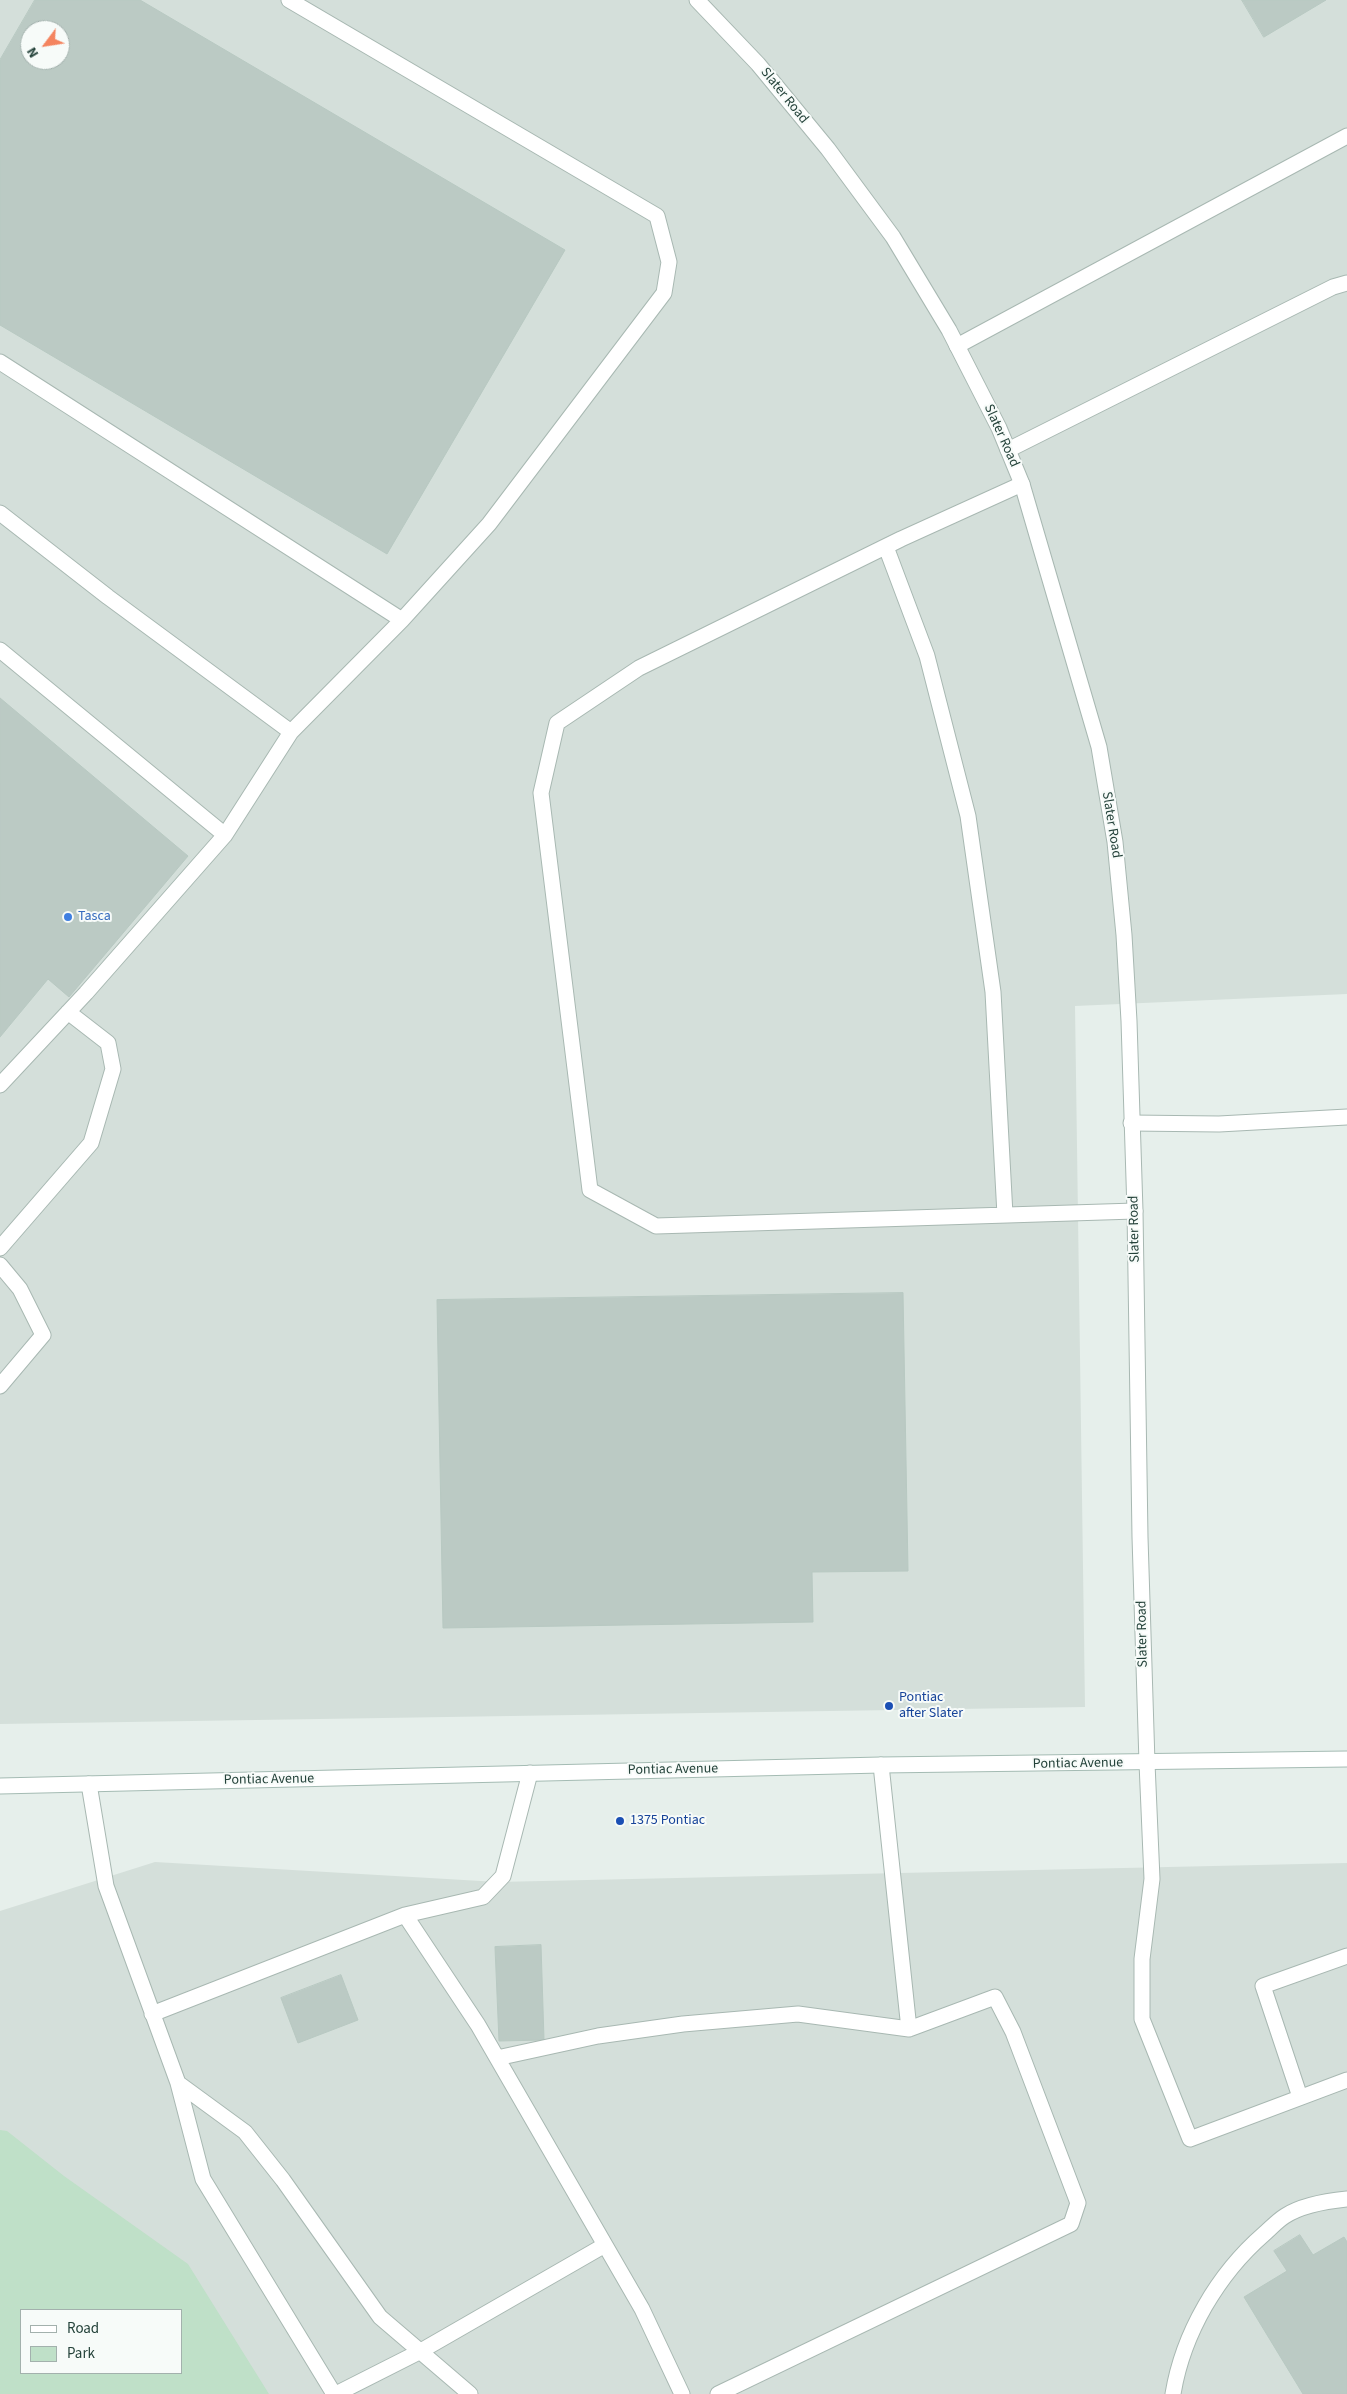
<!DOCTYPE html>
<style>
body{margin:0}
#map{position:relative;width:1347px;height:2394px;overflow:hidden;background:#e6efeb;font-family:"Source Sans 3",sans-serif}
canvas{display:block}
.legend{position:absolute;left:20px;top:2309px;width:162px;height:65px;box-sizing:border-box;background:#f7fbf9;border:1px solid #a3b1ad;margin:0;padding:6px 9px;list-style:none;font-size:15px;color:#24423a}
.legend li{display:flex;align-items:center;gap:10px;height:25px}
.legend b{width:25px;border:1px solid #a3b1ad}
.north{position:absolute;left:20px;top:20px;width:50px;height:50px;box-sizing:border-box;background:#f7fbf9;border:1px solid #a3b1ad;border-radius:50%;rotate:239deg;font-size:14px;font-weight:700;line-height:20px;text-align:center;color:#24423a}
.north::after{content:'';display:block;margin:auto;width:18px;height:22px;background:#f4845f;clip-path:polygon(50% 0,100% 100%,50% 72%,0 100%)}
</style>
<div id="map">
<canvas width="1347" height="2394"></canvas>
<ul class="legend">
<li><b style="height:6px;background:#fff"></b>Road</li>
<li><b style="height:14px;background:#bfe0c8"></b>Park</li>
</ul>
<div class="north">N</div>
</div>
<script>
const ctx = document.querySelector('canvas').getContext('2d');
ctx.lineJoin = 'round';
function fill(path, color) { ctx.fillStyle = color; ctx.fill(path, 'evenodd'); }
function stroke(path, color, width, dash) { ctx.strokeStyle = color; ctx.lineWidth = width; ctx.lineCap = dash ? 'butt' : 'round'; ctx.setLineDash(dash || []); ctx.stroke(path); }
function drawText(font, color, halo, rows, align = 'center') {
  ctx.font = font + ' "Source Sans 3",sans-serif'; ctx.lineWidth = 4; ctx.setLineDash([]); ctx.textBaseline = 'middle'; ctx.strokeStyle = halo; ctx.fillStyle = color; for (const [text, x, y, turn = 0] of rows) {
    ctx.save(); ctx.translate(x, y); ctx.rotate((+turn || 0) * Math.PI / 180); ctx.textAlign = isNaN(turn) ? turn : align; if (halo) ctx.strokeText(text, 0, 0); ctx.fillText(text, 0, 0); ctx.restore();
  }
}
const built = new Path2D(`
 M0 0H1347V994L1075 1006 1085 1707 0 1724ZM30 30H60V60H30Z
 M155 1862 498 1882 1347 1863V2394H0V1911ZM21 2310H181V2373H21Z`);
const green = new Path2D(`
 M0 2130 7 2131 64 2176 188 2264 269 2394H0ZM21 2310H181V2373H21Z`);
const building = new Path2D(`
 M35 0H140L565 250 387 554 0 325V60ZM30 30H60V60H30Z
 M1242 0H1326L1264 37Z
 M0 698 188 856 69 997 48 979 0 1037Z
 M903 1293 908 1571 812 1572 813 1622 443 1628 437 1300Z
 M541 1945 544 2040 499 2041 495 1947Z
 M341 1975 358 2020 298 2043 281 1998Z
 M1300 2235 1313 2255 1344 2237 1347 2242V2394H1303L1244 2297 1287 2271 1274 2251Z`);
const lane = new Path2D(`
 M957 346 1347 136
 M0 362 402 620
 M1008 450 1333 287 1347 283
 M1022 484 901 539 639 668 557 723 541 793 590 1190 656 1226 1135 1211
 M0 513 108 597 291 732
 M886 547 927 656 968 816 993 992 1005 1215
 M0 650 225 835
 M0 1085 86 993 225 835 291 732 402 620 489 524 664 293 669 262 657 216 289 0
 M1131 1123 1219 1124 1347 1117
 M0 1248 91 1143 113 1069 108 1043 68 1012
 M0 1265 20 1289 43 1335 0 1386
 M1147 1763 1152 1879 1142 1959V2019L1190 2139 1347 2080
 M89 1784 106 1886 178 2083 203 2179 334 2394
 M405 1915 478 2025 642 2309 682 2394
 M152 2014 405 1915 483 1897 503 1876 530 1773
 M497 2058 598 2036 683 2024 798 2014 909 2029
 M178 2083 245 2132 283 2180 380 2317 470 2394
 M1300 2097 1263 1986 1347 1956
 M336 2394 419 2352 605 2245
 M718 2394 1071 2224 1078 2203 1013 2032 995 1997 909 2029 881 1765
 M1173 2394C1183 2333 1218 2274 1264 2234 1271 2228 1277 2221 1285 2216 1302 2205 1327 2201 1347 2199`);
const street = new Path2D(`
 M697 0 758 64 828 149 893 237 949 330 999 428 1022 484 1099 747 1115 842 1124 935 1129 1021 1135 1211 1140 1537 1147 1763`);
const secondary = new Path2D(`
 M0 1786 881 1765 1347 1759`);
const markers = [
 [68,917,5,"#3f7fe0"],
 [889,1706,5,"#1a4fb4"],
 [620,1821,5,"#1a4fb4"]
];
const streetNames = [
 ["Slater Road",784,96,51],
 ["Slater Road",1001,436,66],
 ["Slater Road",1111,825,81],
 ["Slater Road",1135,1229,-91],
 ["Slater Road",1143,1634,-91],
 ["Pontiac Avenue",1078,1764,-1],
 ["Pontiac Avenue",673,1770,-1],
 ["Pontiac Avenue",269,1780,-1]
];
const shopNames = [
 ["Tasca",78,917]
];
const transitNames = [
 ["Pontiac",899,1698],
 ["after Slater",899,1714],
 ["1375 Pontiac",630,1821]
];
fill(built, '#d4dfda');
fill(green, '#bfe0c8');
fill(building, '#bbcac4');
stroke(building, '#b8c9c2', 1);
stroke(lane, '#a8b8b2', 17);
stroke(street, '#a8b8b2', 17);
stroke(secondary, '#a4bbb3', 17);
stroke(lane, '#fff', 15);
stroke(street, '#fff', 15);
stroke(secondary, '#fff', 15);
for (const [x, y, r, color] of markers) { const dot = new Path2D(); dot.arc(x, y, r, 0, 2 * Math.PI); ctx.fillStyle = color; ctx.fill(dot); stroke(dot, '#f7fbf9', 2); }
drawText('14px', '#24423a', '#f7fbf9', streetNames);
drawText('14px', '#366cbe', '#f7fbf9', shopNames, 'left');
drawText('14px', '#164399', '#f7fbf9', transitNames, 'left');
</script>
